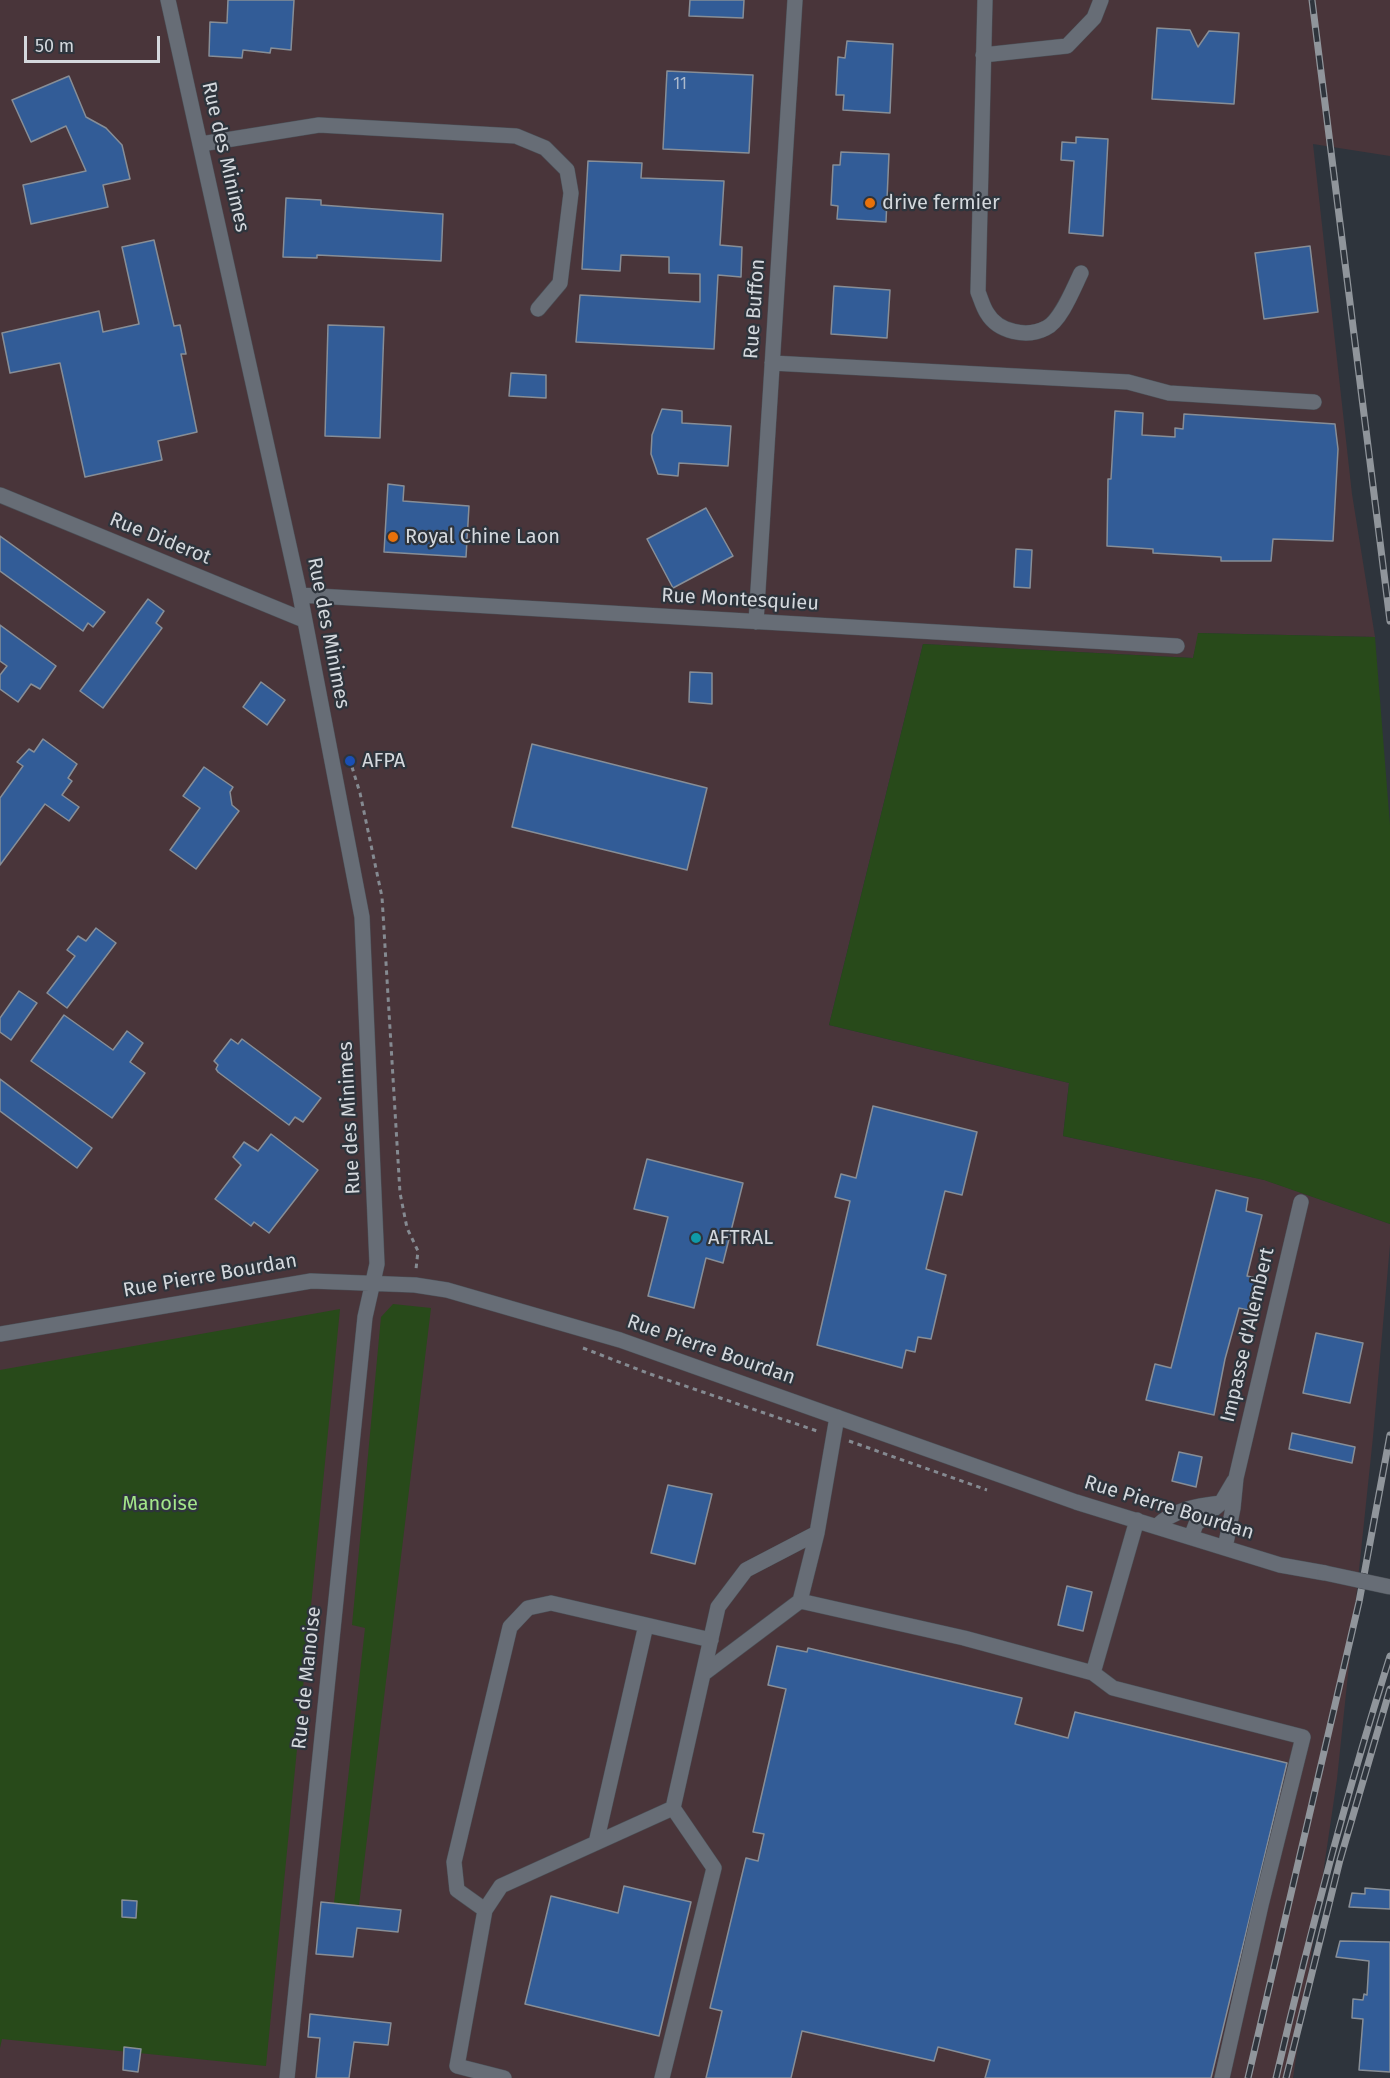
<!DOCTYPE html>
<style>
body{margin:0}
#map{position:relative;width:1390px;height:2078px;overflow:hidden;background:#2e343c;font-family:"Fira Sans",sans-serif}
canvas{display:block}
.scale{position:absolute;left:24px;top:36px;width:136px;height:27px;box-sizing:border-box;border:3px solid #d4d8dd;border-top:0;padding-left:8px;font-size:18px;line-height:21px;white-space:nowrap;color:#d4d8dd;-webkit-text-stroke:4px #2e343c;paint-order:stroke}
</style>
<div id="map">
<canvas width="1390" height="2078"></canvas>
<div class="scale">50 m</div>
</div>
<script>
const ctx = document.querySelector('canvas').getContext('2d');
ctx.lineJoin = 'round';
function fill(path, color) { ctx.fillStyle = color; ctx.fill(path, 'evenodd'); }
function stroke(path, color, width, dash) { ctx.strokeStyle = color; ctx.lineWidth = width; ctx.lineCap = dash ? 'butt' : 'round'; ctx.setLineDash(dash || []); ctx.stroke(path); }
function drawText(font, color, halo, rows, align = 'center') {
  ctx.font = font + ' "Fira Sans",sans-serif'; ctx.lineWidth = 4.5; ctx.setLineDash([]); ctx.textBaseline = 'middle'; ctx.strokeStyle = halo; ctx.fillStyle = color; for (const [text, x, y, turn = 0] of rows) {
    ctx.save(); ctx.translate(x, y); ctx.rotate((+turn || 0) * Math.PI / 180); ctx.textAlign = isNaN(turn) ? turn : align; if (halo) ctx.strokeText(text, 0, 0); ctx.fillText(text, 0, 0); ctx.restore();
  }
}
const industrial = new Path2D(`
 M0 0H1390V156L1313 144 1352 494 1375 637 1199 633 1193 658 923 644 829 1025 1069 1083 1063 1136 1265 1180 1390 1224V1245L1373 1437 1337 1779 1293 2078H0Z`);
const green = new Path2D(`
 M1198 633 1375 637 1390 825V1224L1264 1180 1063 1136 1069 1083 829 1025 923 644 1193 658Z
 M393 1304 431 1308 359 1905 334 1903 365 1628 352 1625 381 1317Z
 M340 1309 266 2066 2 2039 0 2048V1370Z`);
const building = new Path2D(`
 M228 0H294L291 50 271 48 270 53 243 50 242 58 209 56 210 22 227 23Z
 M690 0H744L743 18 689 16Z
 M1157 28 1190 30 1198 47 1209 31 1239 33 1234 104 1152 99Z
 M847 41 893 44 890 113 843 110 844 95H836L838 57 845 58Z
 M667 71 753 75 749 153 663 149Z
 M69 76 86 117 106 128 122 145 130 179 103 185 108 207 31 224 23 185 86 171 66 126 31 142 12 100Z
 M1076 137 1108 139 1103 236 1069 233 1074 161 1061 160 1062 142 1076 143Z
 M841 152 889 154 886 222 837 219 838 206 831 205 833 165H840Z
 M588 161 642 163 641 178 724 181 720 245 742 247 741 277 718 275 714 349 576 342 580 295 700 302V274L669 273V257L621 255 620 271 582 269Z
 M286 198 321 200V205L443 214 441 261 317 255V258L283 257Z
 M154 240 174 326 180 325 186 354H181L197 432 158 441 162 460 85 477 60 363 10 373 2 333 99 311 103 332 139 324 122 247Z
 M1310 246 1318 312 1264 319 1255 253Z
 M834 286 890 290 887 338 831 334Z
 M328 325 384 327 380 438 325 436Z
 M511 373 546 375V398L509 396Z
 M662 409 682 411V423L731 426 728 466 679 463 678 476 658 474 651 454 652 435Z
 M1115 411 1143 413 1142 435 1175 437V428L1183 429 1184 414 1335 424 1338 449 1333 541 1273 539 1271 561H1221V557L1153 553V549L1107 546 1108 479H1111Z
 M388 484 404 486 403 501 469 506 466 557 384 552Z
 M706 508 733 556 673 588 647 539Z
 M0 536 105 612 93 627 88 623 83 631 0 571Z
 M1016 549 1032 550 1030 588 1014 587Z
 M148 599 164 611 156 623 162 628 103 708 80 691Z
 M0 625 56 666 40 689 31 684 18 702 0 689V675L7 666 0 661Z
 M690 672 712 673V704L689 702Z
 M261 682 285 700 267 725 243 707Z
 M43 739 77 764 68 778 72 781 62 795 79 807 69 821 45 804 0 865V798L23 766 17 762 29 749 34 752Z
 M532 744 707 788 687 870 512 827Z
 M204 767 233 787 230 792 232 805 239 811 196 869 170 850 200 808 183 796Z
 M96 928 116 943 67 1008 47 993 75 956 67 950 78 936 86 941Z
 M19 991 37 1003 11 1040 0 1032V1018Z
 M64 1015 113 1050 127 1031 143 1043 130 1062 145 1073 112 1118 31 1061Z
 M231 1039 238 1044 242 1039 321 1098 303 1122 295 1117 289 1125 218 1072 216 1069 218 1065 214 1061Z
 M0 1079 92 1148 77 1168 0 1111Z
 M873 1106 977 1132 962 1195 945 1191 926 1269 946 1275 931 1339 918 1337 915 1352 906 1350 902 1368 817 1345 850 1201 835 1197 841 1174 856 1178Z
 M271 1134 318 1170 269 1233 254 1222 251 1226 215 1199 241 1165 233 1157 244 1142 258 1151Z
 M647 1159 743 1183 723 1263 706 1258 694 1308 648 1296 668 1217 634 1209Z
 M1216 1190 1248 1198 1246 1211 1262 1215 1247 1276 1260 1279 1252 1311 1239 1308 1225 1359 1214 1415 1146 1400 1155 1364 1171 1368Z
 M1316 1333 1363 1343 1350 1403 1303 1393Z
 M1292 1433 1355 1447 1352 1463 1289 1449Z
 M1179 1452 1202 1457 1196 1487 1172 1481Z
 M668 1485 712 1494 695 1564 651 1553Z
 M1067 1586 1092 1592 1083 1631 1058 1625Z
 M777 1646 807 1652 808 1648 1022 1698 1015 1724 1068 1738 1075 1712 1287 1763 1211 2078H985L990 2060 938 2047 934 2061 802 2031 791 2078H706L722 2011 710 2008 746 1858 758 1861 764 1834 753 1832 786 1689 768 1685Z
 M624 1886 691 1902 659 2036 525 2004 551 1896 618 1913Z
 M1365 1888 1390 1890V1909L1349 1907 1352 1893 1365 1894Z
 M122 1900 137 1901 136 1918 122 1917Z
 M321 1902 401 1910 398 1932 357 1928 353 1957 316 1954Z
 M1340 1941 1390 1942V2072L1359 2070 1363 2019 1352 2018 1353 1999 1363 2000 1364 1994 1367 1995 1369 1961 1336 1957Z
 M310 2014 391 2023 388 2045 354 2042 349 2078H316L320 2038 308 2037Z
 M124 2047 141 2049 138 2072 123 2070Z`);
const path = new Path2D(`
 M352 767 360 793 382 897 400 1193 407 1228 418 1251 416 1269
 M583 1348 650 1374 820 1432
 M849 1441 987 1490`);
const minor = new Path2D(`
 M168 0 300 595 362 917 377 1264 365 1317 287 2078
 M985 0 978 292C981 299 983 307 987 313 998 332 1027 338 1046 328 1061 321 1074 287 1081 273
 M983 55 1067 46 1094 18 1101 0
 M201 144 319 125 516 136 545 148 567 170 571 193 560 283 538 309
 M772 363 1128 382 1169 393 1314 402
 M0 495 304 620
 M300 595 1177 646
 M756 622 795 0
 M0 1334 311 1281 415 1285 447 1290 620 1340 1076 1502 1280 1565 1325 1573
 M837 1417 817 1533 800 1601 964 1638 1093 1673 1113 1688 1303 1737 1261 1905 1222 2078
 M1157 1526C1175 1509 1197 1506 1221 1503
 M1191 1537 1196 1524 1221 1503 1234 1481
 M1225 1548 1233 1508 1236 1478 1301 1202
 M1093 1673 1137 1520
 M703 1674 800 1601
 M596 1843 646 1625
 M485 1910 457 1890 454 1862 510 1627 528 1608 551 1603 711 1640
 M504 2078 457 2066 485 1910 501 1886 673 1808 718 1607 746 1570 817 1533
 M662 2078 714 1868 673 1808`);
const rail = new Path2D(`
 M1312 0 1390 621
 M1248 2078 1359 1602 1390 1435
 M1276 2078C1309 1936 1346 1795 1390 1656
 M1286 2078 1340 1860 1390 1689`);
const minorBridge = new Path2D(`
 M1325 1573 1390 1587`);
const markers = [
 [870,203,6,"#e8710a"],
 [393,537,6,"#e8710a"],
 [350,761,6,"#1a4fb4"],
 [696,1238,6,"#0f9aa8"]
];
const numberNames = [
 ["11",680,85]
];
const streetNames = [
 ["Rue des Minimes",225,157,77],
 ["Rue Buffon",755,309,-86],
 ["Rue Diderot",160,539,22],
 ["Rue Montesquieu",740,600,3],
 ["Rue des Minimes",328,633,79],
 ["Rue des Minimes",350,1118,-93],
 ["Rue Pierre Bourdan",210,1276,-10],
 ["Impasse d'Alembert",1248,1335,-77],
 ["Rue Pierre Bourdan",711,1350,19],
 ["Rue Pierre Bourdan",1169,1508,17],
 ["Rue de Manoise",307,1678,-84]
];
const poiNames = [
 ["drive fermier",882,203],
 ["Royal Chine Laon",405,537],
 ["AFPA",362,761],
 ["AFTRAL",708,1238]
];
const parkNames = [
 ["Manoise",160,1504]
];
fill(industrial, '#49353a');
fill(green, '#284a1a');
fill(building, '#325c97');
stroke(building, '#878e97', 1.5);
stroke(minor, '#4b5057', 16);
stroke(path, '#858a91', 3, [4.5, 4.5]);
stroke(minor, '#676d76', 15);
stroke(rail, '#90959b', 7);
stroke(rail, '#2e343c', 4.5, [14]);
stroke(minorBridge, '#4b5057', 16, []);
stroke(minorBridge, '#676d76', 15);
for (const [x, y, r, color] of markers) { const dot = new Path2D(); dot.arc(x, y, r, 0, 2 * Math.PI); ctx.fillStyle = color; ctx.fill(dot); stroke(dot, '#2e343c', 2); }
drawText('16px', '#acb9cc', null, numberNames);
drawText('20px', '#d4d8dd', '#2e343c', streetNames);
drawText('20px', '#d4d8dd', '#2e343c', poiNames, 'left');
drawText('20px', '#a3e58a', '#2e343c', parkNames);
</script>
